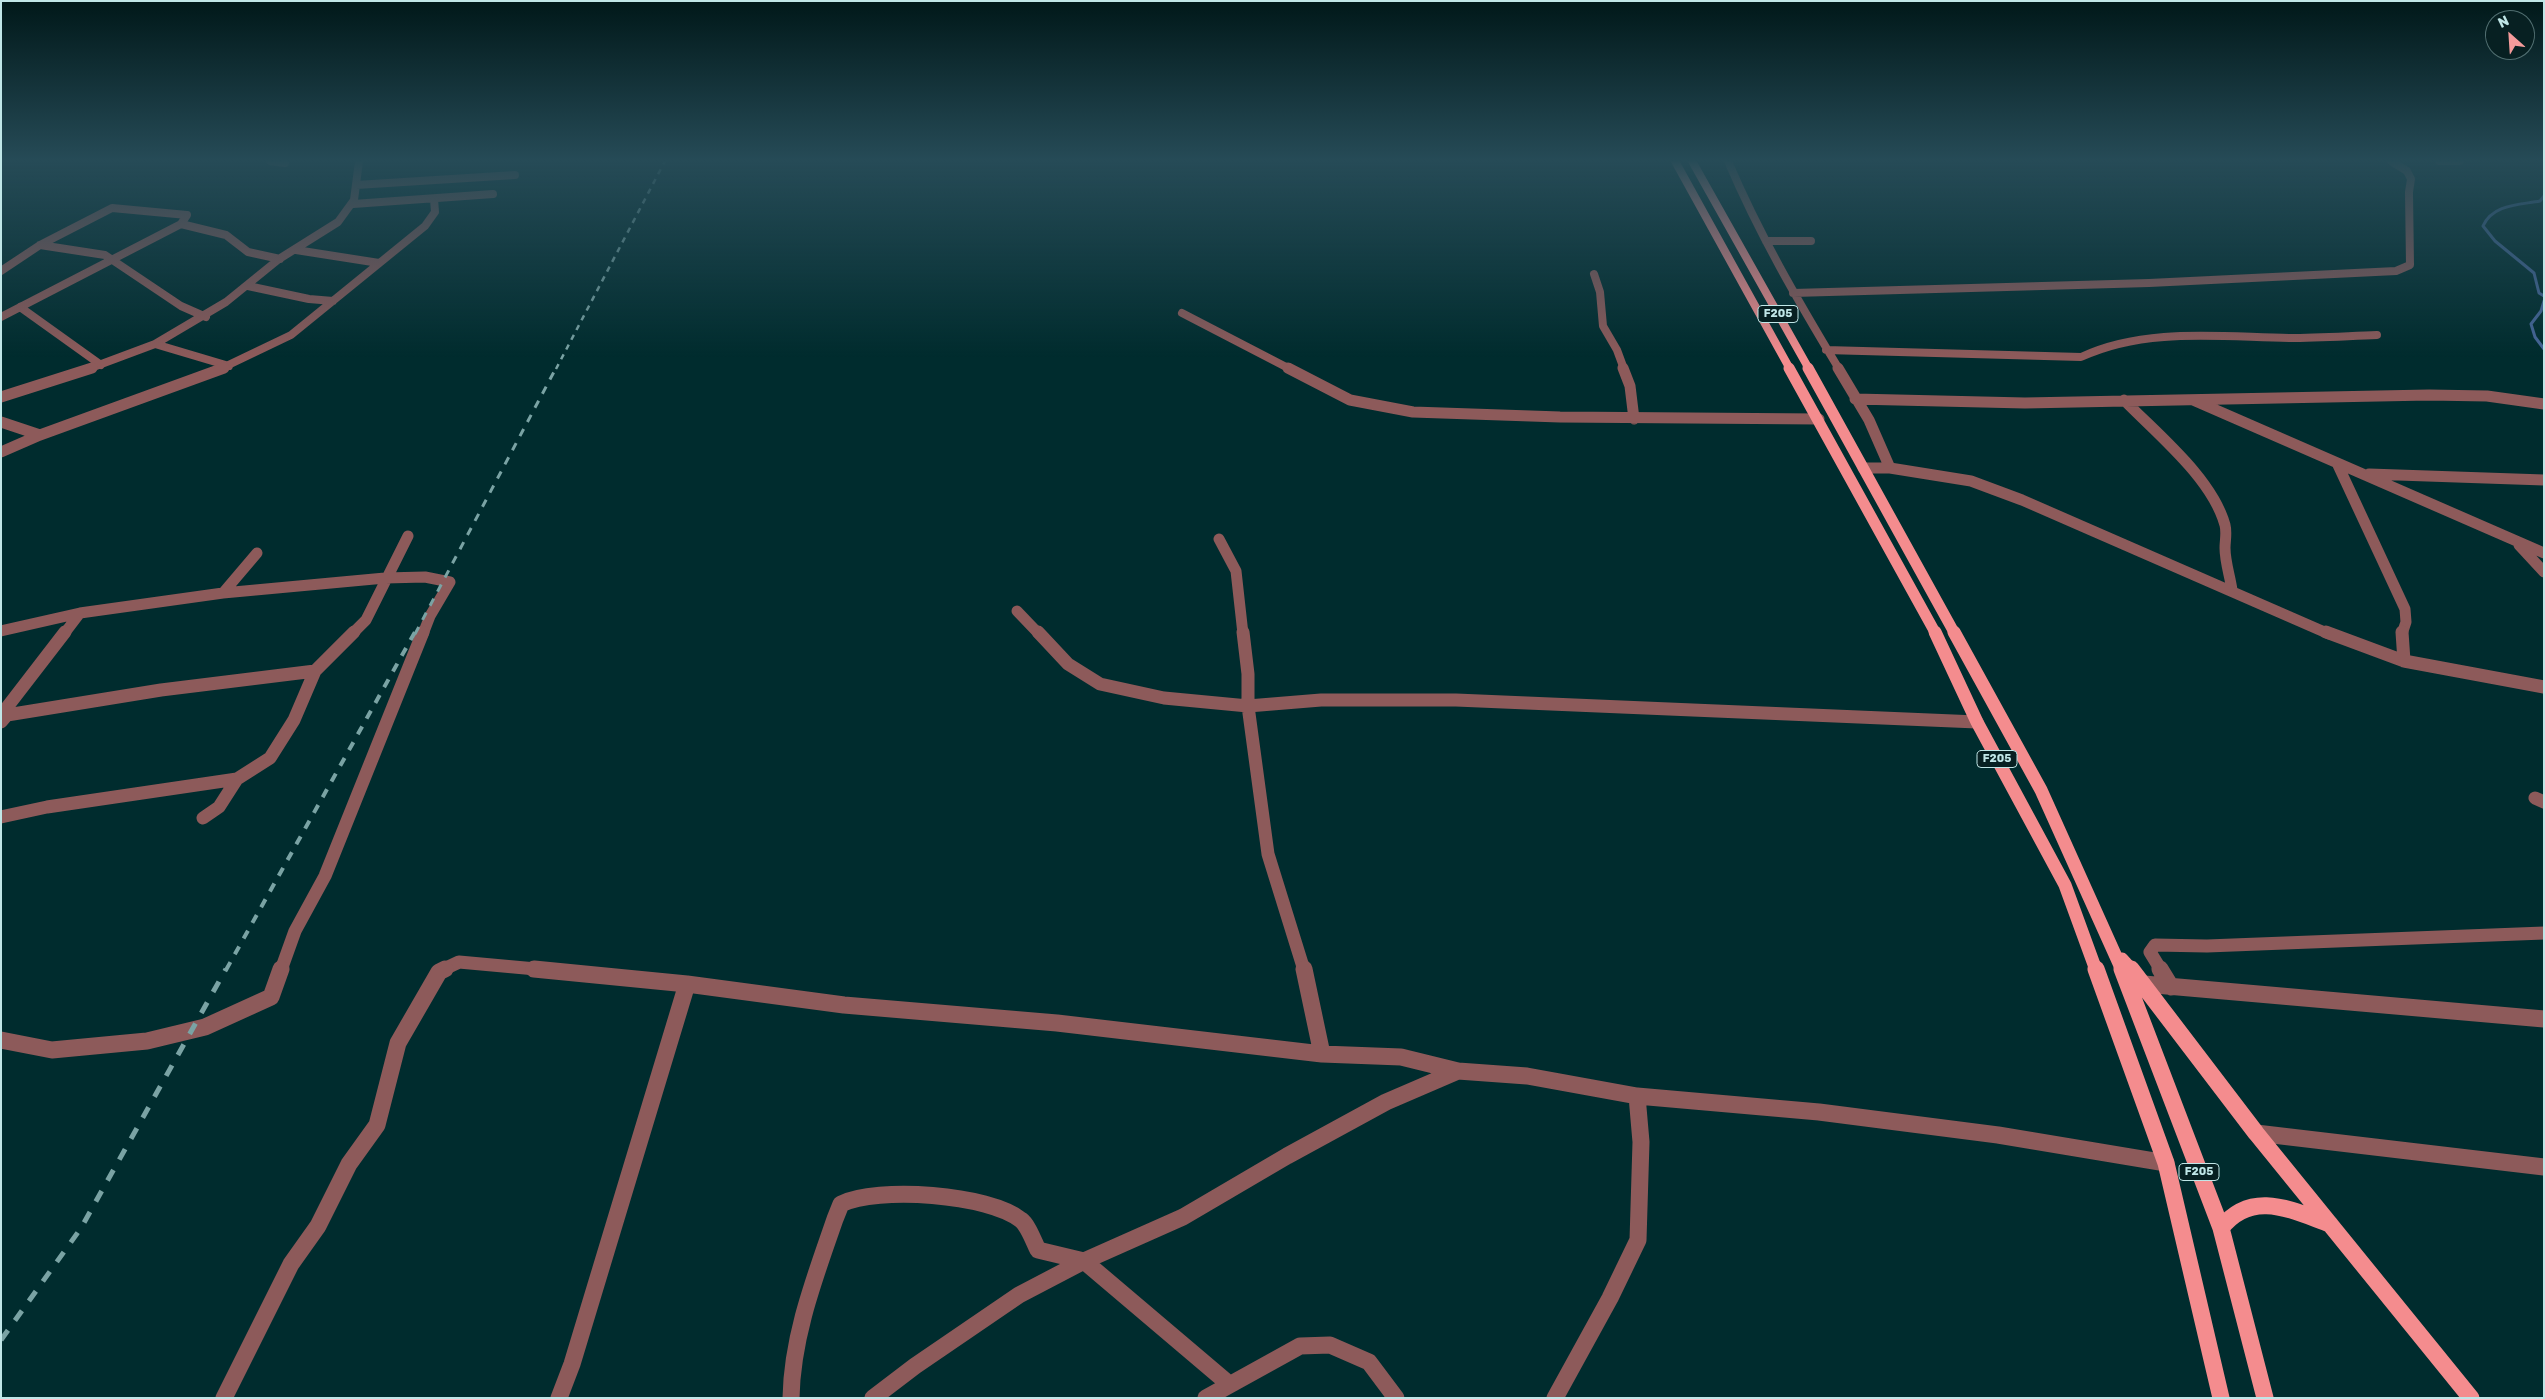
<!DOCTYPE html>
<style>
body{margin:0}
#map{position:relative;width:2545px;height:1399px;overflow:hidden;background:#002c2e;font-family:Rubik,sans-serif}
canvas{display:block}
.frame{position:absolute;inset:0;border:2px solid #c0e6e7;pointer-events:none}
.north{position:absolute;left:2485px;top:10px;width:50px;height:50px;box-sizing:border-box;background:#072022;border:1px solid #516f71;border-radius:50%;rotate:334deg;font-size:14px;font-weight:700;line-height:20px;text-align:center;color:#c0e6e7}
.north::after{content:'';display:block;margin:auto;width:18px;height:22px;background:#f59b9b;clip-path:polygon(50% 0,100% 100%,50% 72%,0 100%)}
</style>
<div id="map">
<canvas width="2545" height="1399"></canvas>
<div class="frame"></div>
<div class="north">N</div>
</div>
<script>
const ctx = document.querySelector('canvas').getContext('2d');
ctx.lineJoin = 'round';
function stroke(path, color, width, dash) { ctx.strokeStyle = color; ctx.lineWidth = width; ctx.lineCap = dash ? 'butt' : 'round'; ctx.setLineDash(dash || []); ctx.stroke(path); }
function drawText(font, color, halo, rows, align = 'center') {
  ctx.font = font + ' Rubik,sans-serif'; ctx.lineWidth = 4.5; ctx.setLineDash([]); ctx.textBaseline = 'middle'; ctx.strokeStyle = halo; ctx.fillStyle = color; for (const [text, x, y, turn = 0] of rows) {
    ctx.save(); ctx.translate(x, y); ctx.rotate((+turn || 0) * Math.PI / 180); ctx.textAlign = isNaN(turn) ? turn : align; if (halo) ctx.strokeText(text, 0, 0); ctx.fillText(text, 0, 0); ctx.restore();
  }
}
const stream = new Path2D(`
 M2544 196 2540 201C2519 205 2493 204 2483 226L2495 241 2534 273 2539 293 2544 296
 M2544 301 2541 311 2531 324 2535 337 2544 349`);
const minorFar3 = new Path2D(`
 M270 161 285 163
 M1728 161C1759 234 1798 301 1839 369
 M2439 161H2460
 M356 185 515 175
 M353 204 493 194
 M1766 241H1811
 M40 245 105 255 181 306 206 317
 M296 250 379 263
 M1 271 40 245 112 208 187 215 181 224
 M1594 274 1600 292 1603 326 1617 350 1624 369
 M248 286 309 299 333 301
 M1793 293 2149 283 2396 271 2410 265 2409 192 2411 179 2407 171 2391 161
 M20 307 101 365
 M1182 313 1290 369
 M1 317 181 224 226 235 248 252 280 259
 M1826 350 2081 357C2145 327 2220 337 2289 338 2318 338 2348 336 2377 335
 M229 366 155 344 226 302 279 259 338 222 354 200 359 161
 M88 369 155 344
 M220 369 291 335 425 226 435 212 434 199`);
const minorFar2 = new Path2D(`
 M1288 368 1350 400 1413 412 1560 417 1819 419
 M1623 368 1630 386 1634 419
 M1838 368 1869 420 1890 468
 M1 397 92 368
 M1855 399 2025 403 2429 395 2487 396 2544 404
 M2124 400C2157 434 2212 478 2225 525 2227 533 2225 540 2225 548 2225 562 2230 576 2232 590
 M2193 400 2544 553
 M1 422 40 435
 M1 452 40 435 224 368
 M2337 463 2405 609 2406 622 2402 634
 M1863 468H1890L1971 481 2022 500 2329 634
 M2369 474 2544 480
 M1219 539 1236 571 1243 634
 M2519 545 2544 572
 M223 593 257 553
 M1017 611 1039 634
 M1 631 80 613 223 593 385 578 425 577 450 582 430 616 423 634
 M64 634 80 613
 M352 634 366 620 408 536`);
const minorFar1 = new Path2D(`
 M1038 632 1068 664 1100 684 1164 698 1248 706 1321 700H1456L1977 722
 M1243 632 1248 674V706L1268 854 1304 970
 M2326 632 2404 661 2544 687
 M2402 632 2404 661
 M1 715 65 632
 M1 722 7 715 161 690 315 671 354 632
 M2535 798 2544 802
 M1 817 47 807 237 779 270 758 294 720 315 671
 M203 818 219 807 237 779
 M281 970 295 931 325 876 423 632
 M442 970 459 962 547 970
 M2161 970 2150 952 2155 945 2207 946 2544 933`);
const minor = new Path2D(`
 M534 969 687 984 844 1005 1057 1023 1322 1054 1401 1057 1458 1071 1527 1076 1637 1096 1819 1112 1998 1135 2166 1163
 M1304 969 1322 1054
 M2160 969 2171 987
 M2144 984 2544 1019
 M1 1040 52 1050 147 1041 205 1027 271 997 281 969
 M2256 1133 2544 1167
 M224 1398 291 1264 318 1226 349 1164 377 1125 398 1043 439 972 445 969
 M559 1398 572 1364 687 984
 M791 1398C792 1336 815 1277 835 1219L841 1204C877 1186 989 1194 1021 1220 1028 1225 1034 1242 1038 1250L1084 1261 1229 1384
 M873 1398 915 1366 1019 1295 1084 1261 1183 1217 1287 1156 1386 1102 1458 1071
 M1206 1398 1300 1346 1330 1345 1369 1362 1396 1398
 M1555 1398 1610 1298 1638 1240 1641 1142 1637 1096`);
const majorFar3 = new Path2D(`
 M1675 161 1790 369
 M1692 161 1809 369`);
const majorFar2 = new Path2D(`
 M1789 368 1936 634
 M1808 368 1955 634`);
const majorFar1 = new Path2D(`
 M1935 632 1977 722 2065 885 2096 970
 M1954 632 2041 790 2122 970
 M2122 959 2132 970`);
const major = new Path2D(`
 M2096 969 2166 1163 2221 1398
 M2122 969 2221 1228 2265 1398
 M2131 969 2256 1133 2471 1398
 M2221 1228C2252 1189 2291 1210 2330 1224`);
const railFar3 = new Path2D(`
 M556 369 665 161`);
const railFar2 = new Path2D(`
 M415 634 556 368`);
const railFar1 = new Path2D(`
 M226 970 415 632`);
const rail = new Path2D(`
 M1 1340 81 1228 226 969`);
const shields = [
 [1778,314,40],
 [1997,759,40],
 [2199,1172,40]
];
const shieldNames = [
 ["F205",1778,314],
 ["F205",1997,759],
 ["F205",2199,1172]
];
stroke(stream, '#456597', 3);
stroke(minorFar3, '#8d5a5a', 8);
stroke(minorFar2, '#8d5a5a', 11);
stroke(minorFar1, '#8d5a5a', 13);
stroke(minor, '#8d5a5a', 17);
stroke(majorFar3, '#f48c8e', 8);
stroke(majorFar2, '#f48c8e', 11);
stroke(majorFar1, '#f48c8e', 13);
stroke(major, '#f48c8e', 17);
stroke(railFar3, '#7aa3a4', 2.5, [5.5, 5.5]);
stroke(railFar2, '#7aa3a4', 3, [8, 8]);
stroke(railFar1, '#7aa3a4', 4, [9, 9]);
stroke(rail, '#7aa3a4', 5, [12, 12]);
const sky = ctx.createLinearGradient(0, 0, 0, 357);
sky.addColorStop(0, '#001819');
sky.addColorStop(0.45, '#264b57');
sky.addColorStop(1, '#264b5700');
ctx.fillStyle = sky;
ctx.fillRect(0, 0, 2545, 357);
for (const [x, y, w] of shields) { const box = new Path2D(); box.roundRect(x - w / 2, y - 8.5, w, 17, 4); ctx.fillStyle = '#072022'; ctx.fill(box); stroke(box, '#c0e6e7', 1); }
drawText('bold 11px', '#c0e6e7', null, shieldNames);
</script>
